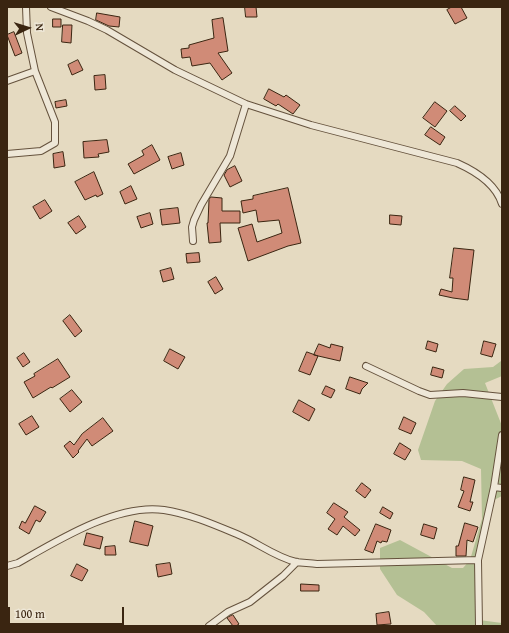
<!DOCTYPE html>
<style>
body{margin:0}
#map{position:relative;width:509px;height:633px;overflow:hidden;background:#e5dac1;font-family:"Gentium Book Plus",serif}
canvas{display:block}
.frame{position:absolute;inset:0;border:8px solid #3a2511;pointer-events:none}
.north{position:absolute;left:8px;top:8px;width:40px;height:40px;-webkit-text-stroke:3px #eee7d7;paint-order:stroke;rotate:86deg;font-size:11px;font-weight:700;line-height:16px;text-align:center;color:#3a2511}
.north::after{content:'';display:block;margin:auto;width:14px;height:18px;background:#3a2511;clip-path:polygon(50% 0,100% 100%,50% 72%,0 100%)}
.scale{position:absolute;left:8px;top:607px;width:116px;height:18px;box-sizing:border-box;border:2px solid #3a2511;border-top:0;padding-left:5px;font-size:12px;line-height:14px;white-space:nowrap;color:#3a2511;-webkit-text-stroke:3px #eee7d7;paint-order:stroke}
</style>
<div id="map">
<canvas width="509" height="633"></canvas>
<div class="frame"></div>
<div class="north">N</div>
<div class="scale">100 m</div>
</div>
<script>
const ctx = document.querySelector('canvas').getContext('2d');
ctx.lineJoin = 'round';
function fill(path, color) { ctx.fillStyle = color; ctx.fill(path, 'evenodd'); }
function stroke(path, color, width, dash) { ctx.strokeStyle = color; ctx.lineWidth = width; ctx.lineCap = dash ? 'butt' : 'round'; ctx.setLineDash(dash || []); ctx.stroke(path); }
const green = new Path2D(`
 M502 359V376L485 383 502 426V496L494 500 477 572 479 620 502 623V626H437L424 612 397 595 380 569V548L400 540 452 568H463L470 560 482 519 481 469 462 461 421 460 418 450 435 401 447 384 464 369 493 367 501 361Z`);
const building = new Path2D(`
 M245 7H256L257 17H246Z
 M452 7H461L467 18 455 24 447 10Z
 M97 13 120 17 119 27 109 26 96 20Z
 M223 18 228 51 218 53 232 73 222 80 210 63 192 66 190 57 182 58 181 49 189 48V45L214 38 212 20Z
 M53 19H61V27H53Z
 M63 25H72L71 43 62 42Z
 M14 32 22 53 15 56 7 35Z
 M78 60 83 70 72 75 68 65Z
 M105 75 106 89 95 90 94 76Z
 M269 89 284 97 286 95 300 105 293 114 278 104 276 106 264 99Z
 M66 100 67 106 56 108 55 102Z
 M435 102 447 111 435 127 423 118Z
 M455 106 466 116 461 121 450 111Z
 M431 127 445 137 440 145 425 135Z
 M107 140 109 152 98 154 99 157 84 158 83 142Z
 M152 145 160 160 134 174 128 164 144 155 142 151Z
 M63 152 65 166 54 168 53 154Z
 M181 153 184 165 172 169 168 157Z
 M235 166 242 181 230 187 224 175 227 170Z
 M94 172 103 194 97 197 96 195 85 200 75 182Z
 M131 186 137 199 125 204 120 192Z
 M288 188 301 243 288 246 248 261 238 228 252 224 257 242 282 233 279 220 258 222 256 210 243 213 241 201 253 199V196Z
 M211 197 222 198V211H240V223H220L221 242 209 243 207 223H208L209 200Z
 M45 200 52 211 40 219 33 207Z
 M178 208 180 223 162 225 160 210Z
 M150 213 153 224 141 228 137 217Z
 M390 215 402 216 401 225 390 224Z
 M79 216 86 227 76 234 68 223Z
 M454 248 474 250 468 300 453 298 439 295 441 289 452 292 453 278H450Z
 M199 253 200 262 187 263 186 254Z
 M171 268 174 279 163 282 160 271Z
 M216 277 223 289 215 294 208 282Z
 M70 315 82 331 75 337 63 321Z
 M428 341 438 344 436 352 426 349Z
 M484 341 496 344 492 357 481 354Z
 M319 344 330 348 331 344 343 347 340 361 314 355Z
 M170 349 185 357 178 369 164 361Z
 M307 352 318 356 310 375 299 371Z
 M24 353 30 362 23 367 17 358Z
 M58 359 70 377 52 388 51 387 33 398 24 382 35 376 34 374Z
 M433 367 444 370 442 378 431 375Z
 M350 377 368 383 362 389 360 394 346 389Z
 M326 386 335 390 331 398 322 394Z
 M72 390 82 402 70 412 60 399Z
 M299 400 315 409 309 421 293 412Z
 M32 416 39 427 26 435 19 424Z
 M404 417 416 423 411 434 399 429Z
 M103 418 113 431 92 446 87 439 78 451 79 452 73 458 64 446 70 441 74 445 82 434Z
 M400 443 411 450 405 460 394 454Z
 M464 477 475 480 470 502H473L470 511 458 507 464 491 461 490Z
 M362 483 371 490 365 498 356 491Z
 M334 503 348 512 344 517 360 530 355 536 343 526 337 535 328 529 335 519 327 513Z
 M35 506 46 512 40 522 36 520 29 534 19 528 22 521 25 523Z
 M383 507 393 513 390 519 380 513Z
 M135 521 153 526 148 546 130 542Z
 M465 523 478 527 473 542 467 540 466 556H456V546H458Z
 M376 524 391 530 387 542 382 541 381 543 377 541 373 553 365 550Z
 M424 524 437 528 434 539 421 535Z
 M87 533 103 537 100 549 84 545Z
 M115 546 116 555H105V547Z
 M170 563 172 574 158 577 156 565Z
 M77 564 88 570 82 581 71 576Z
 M301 584 319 585V591H301Z
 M389 612 391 624 377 625 376 614Z
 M233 615 239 624 236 626H233L227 618Z`);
const minor = new Path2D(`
 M51 7 88 21 107 30 175 70 246 104 311 125 457 163C475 171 496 184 502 204
 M7 81 35 71 27 33 26 7
 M7 154 41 151 55 143V122L35 71
 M193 241 192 227 194 220 201 205 230 156 246 104
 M366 366 419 391 430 395 463 393 502 397
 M494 487 502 488
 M7 566 18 563C58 540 118 503 164 510 190 514 215 525 239 535 258 543 275 557 296 562 303 563 310 563 317 564L478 560
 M209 626 228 612 250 602 283 576 297 562
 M479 626 478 560 494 487 502 435`);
fill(green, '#b4c094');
fill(building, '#d08b77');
stroke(building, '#3a2511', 1);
stroke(minor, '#65523d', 8);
stroke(minor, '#eee7d7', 6);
</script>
